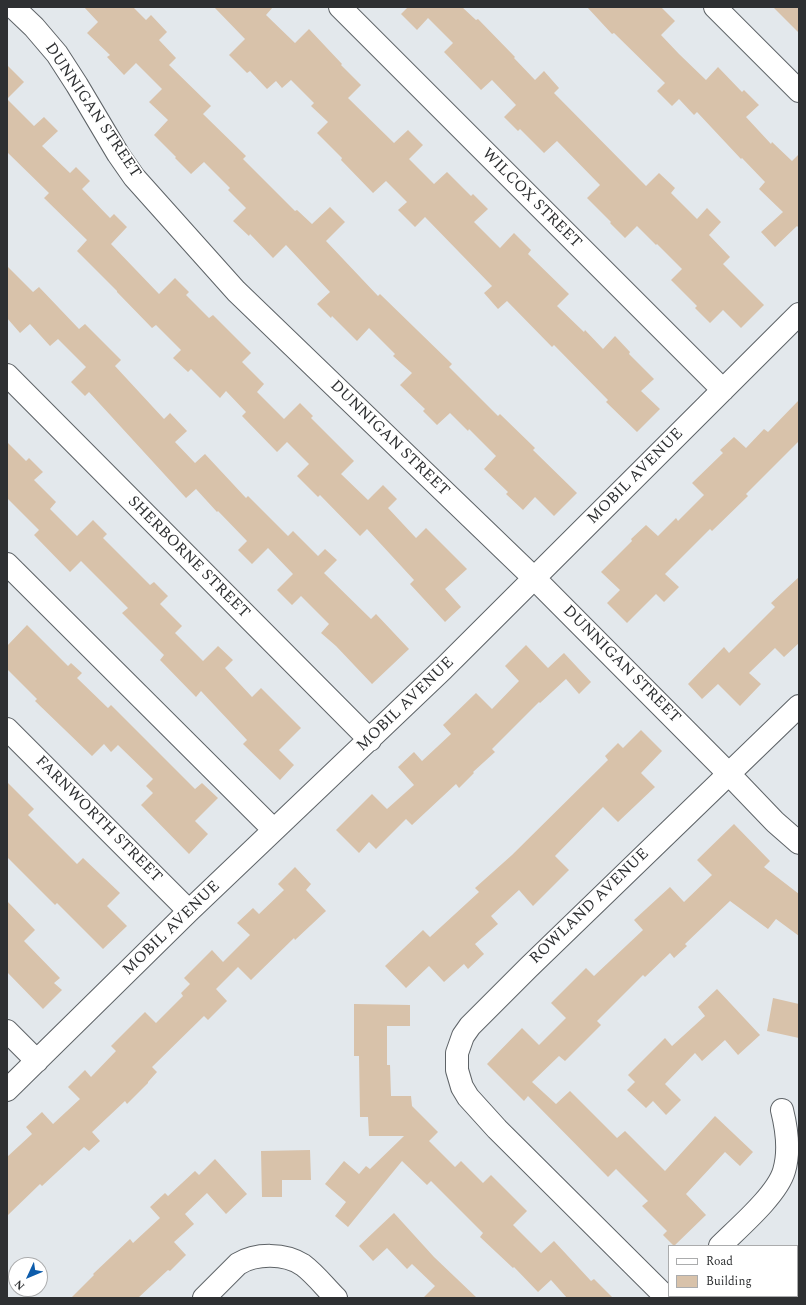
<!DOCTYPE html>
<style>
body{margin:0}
#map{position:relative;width:806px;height:1305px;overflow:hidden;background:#e3e8ec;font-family:Spectral,serif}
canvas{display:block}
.frame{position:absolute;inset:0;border:8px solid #2e3032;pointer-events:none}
.legend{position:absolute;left:668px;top:1245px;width:130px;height:52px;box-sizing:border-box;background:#fff;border:1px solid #abacad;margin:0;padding:5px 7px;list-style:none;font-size:12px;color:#2e3032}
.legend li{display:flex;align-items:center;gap:8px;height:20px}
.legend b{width:20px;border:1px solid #abacad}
.north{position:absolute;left:8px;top:1257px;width:40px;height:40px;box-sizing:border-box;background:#fff;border:1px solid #abacad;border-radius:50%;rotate:226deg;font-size:11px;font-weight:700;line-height:16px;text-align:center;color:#2e3032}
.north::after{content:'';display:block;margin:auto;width:14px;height:18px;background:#0d5cab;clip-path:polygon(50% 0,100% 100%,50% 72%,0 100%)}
</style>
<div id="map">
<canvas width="806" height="1305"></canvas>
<div class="frame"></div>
<ul class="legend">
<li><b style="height:5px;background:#fff"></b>Road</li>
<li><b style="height:11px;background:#d8c2aa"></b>Building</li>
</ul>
<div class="north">N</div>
</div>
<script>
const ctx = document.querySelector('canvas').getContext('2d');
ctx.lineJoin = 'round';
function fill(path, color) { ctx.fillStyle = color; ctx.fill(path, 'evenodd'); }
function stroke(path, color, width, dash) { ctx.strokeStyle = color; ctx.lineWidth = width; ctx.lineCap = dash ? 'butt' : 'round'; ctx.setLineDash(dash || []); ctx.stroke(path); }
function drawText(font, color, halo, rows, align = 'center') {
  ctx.font = font + ' Spectral,serif'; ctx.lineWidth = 3.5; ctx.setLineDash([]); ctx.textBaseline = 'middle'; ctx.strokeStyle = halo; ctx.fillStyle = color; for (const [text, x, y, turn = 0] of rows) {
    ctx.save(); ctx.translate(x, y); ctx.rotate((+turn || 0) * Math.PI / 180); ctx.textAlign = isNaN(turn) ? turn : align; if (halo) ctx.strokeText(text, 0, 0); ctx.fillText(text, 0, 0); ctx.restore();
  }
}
const building = new Path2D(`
 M84 7H133L146 20 151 15 167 32 159 40 176 58 169 65 211 106 203 114 246 156 243 159 295 211 297 210 312 224 330 207 345 222 326 241 378 296 380 294 452 364 449 367 498 416 500 414 535 448 533 450 577 493 554 516 535 497 523 510 506 494 508 492 484 469 496 456 469 429 468 431 450 413 437 425 423 411 425 409 400 385 412 373 393 356 395 354 369 328 357 341 332 316 331 318 317 304 330 292 286 245 273 258 250 234 249 236 233 221 246 208 228 190 230 188 204 162 191 174 175 158 176 157 154 135 168 120 149 102 162 89 136 63 124 75 107 57 110 55 87 33 98 22Z
 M214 7H273L266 15 295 43 309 29 342 64 341 65 361 85 348 98 394 143 408 130 423 145 409 159 434 184 447 172 471 196 473 194 488 209 474 222 500 248 514 233 531 250 528 254 569 294 557 306 584 332 585 330 603 349 615 336 630 352 629 354 654 379 641 391 660 409 637 432 606 402 608 400 554 345 552 347 507 301 498 309 484 293 492 286 425 217 415 227 398 210 407 202 386 181 373 193 341 160 342 158 317 133 328 122 311 106 314 103 291 80 282 88 276 81 267 89 250 71 247 73 229 55 245 39Z
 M408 7H462L476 20 478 19 515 57 514 58 535 80 544 71 559 88 554 93 646 186 659 173 675 188 671 193 697 219 707 208 721 222 709 235 730 257 723 264 764 305 741 328 723 310 710 323 695 308 697 306 671 280 682 269 657 244 656 245 637 226 625 238 610 223 611 222 587 198 600 185 557 141 544 153 520 129 518 131 504 117 516 105 492 80 481 90 444 52 453 43 428 18 417 30 401 14Z
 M587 7H661L675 21 661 35 679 54 706 80 718 67 742 92 744 90 759 105 746 117 771 144 772 142 792 161 799 154V228L797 226 775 247 761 232 783 212 759 189 765 182 742 158 741 159 697 112 694 115 679 99 672 106 657 91 665 83 614 33 612 34Z
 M773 7H799V33Z
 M7 65 24 82 7 99 34 126 44 117 58 131 42 146 70 173 76 167 90 181 82 189 110 218 114 214 127 227 111 244 159 294 175 278 189 292 186 295 209 318 213 315 251 353 242 362 264 384 257 392 284 419 300 403 313 416 311 418 354 461 341 474 368 500 383 485 397 499 388 508 416 538 426 528 467 569 445 589 461 607 445 622 410 584 414 580 367 529 360 536 320 495 318 497 297 476 309 464 287 442 277 452 242 416 246 412 226 391 220 398 191 369 188 372 173 358 181 350 156 325 152 328 117 292V291L77 251 87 240 44 198 49 193 7 152Z
 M7 266 33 292 39 287 79 329 85 324 121 360 115 366 164 419 170 413 187 431 175 442 195 463 205 454 246 498 248 496 288 536 293 531 318 556 325 549 337 560 324 573 371 619 376 614 409 649 372 684 336 646 321 633 329 624 301 596 292 605 277 590 293 574 268 548 252 564 238 550 247 541 218 511 217 512 196 489 186 498 89 392 85 396 71 382 86 367 58 339 50 346 30 324 20 333 7 318Z
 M799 400V441L746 494 748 496 712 531 710 529 665 574 679 587 664 602 656 594 627 623 607 603 620 590 601 572 632 541 631 539 646 525 658 536 676 518 678 521 704 495 692 483 723 453 720 450 734 437 746 448 764 429 768 432Z
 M7 442 26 461 29 458 43 472 34 480 56 502 50 509 77 536 93 520 107 534 103 538 150 585 154 582 168 596 160 604 182 626 175 633 203 661 218 646 233 660 225 668 252 697 261 688 301 728 279 750 294 765 280 780 243 744 247 740 201 691 196 697 160 660 164 655 122 613 128 608 81 561 70 572 34 535 39 530 7 498Z
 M799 577V643L784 657 775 648 749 673 761 684 740 706 718 684 702 699 688 684 724 647 729 653 775 607 771 603Z
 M27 625 68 666 71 663 82 673 77 678 108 708 111 705 195 789 202 783 218 798 195 821 208 834 189 854 141 805 153 793 146 786 153 779 118 745 111 752 104 744 92 756 35 701 37 699 7 669V646Z
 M526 645 548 668 564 653 591 682 579 694 566 679 540 703 539 702 492 749 495 752 473 772 474 773 459 788 456 784 412 825 406 819 376 849 369 842 359 853 336 830 372 794 387 809 414 785 398 767 414 752 422 761 451 734 443 725 476 693 492 709 519 681 505 666Z
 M641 730 662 751 641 773 655 787 618 822 603 807 555 856 569 870 533 906 519 890 491 916 498 924 475 944 484 954 468 969 464 964 444 982 429 966 406 988 385 966 423 930 430 937 479 892 475 888 512 855 608 760 605 756 618 743 623 748Z
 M7 782 34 809 28 815 77 864 83 858 120 893 107 906 127 926 103 949 57 903 55 905 7 857Z
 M734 824 770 861 764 867 799 894V936L776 919 768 929 730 901 685 944 687 946 674 958 670 953 645 977 643 975 597 1021 601 1025 565 1061 559 1056 532 1082 556 1104 570 1091 617 1138 625 1131 665 1171 715 1116 753 1152 740 1166 725 1152 686 1194 706 1215 674 1246 663 1235 667 1231 642 1206 648 1201 616 1169 608 1177 528 1096 524 1101 487 1064 522 1028 539 1045 566 1018 551 1003 586 968 594 976 643 930 634 920 670 887 684 902 712 875 697 860Z
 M295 867 311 884 306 890 326 911 295 940 294 938 251 980 238 967 216 989 227 1001 208 1020 204 1016 152 1067 157 1072 148 1082V1083L127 1104 125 1101 92 1132 100 1141 89 1151 84 1147 42 1186 40 1184 7 1216V1157L32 1134 26 1127 42 1112 53 1124 80 1099 68 1087 85 1070 91 1077 116 1051 111 1046 145 1012 156 1023 183 996 181 993 190 984 184 978 212 950 223 962 250 935 237 923 253 908 259 914 284 890 278 884Z
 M7 901 35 930 24 941 60 978 54 983 62 990 43 1009 7 972Z
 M717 989 760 1035 738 1055 725 1040 702 1061 695 1053 665 1084 681 1100 666 1115 653 1101 646 1108 627 1090 635 1082 628 1075 665 1038 672 1046 705 1016 698 1007Z
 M773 998 799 1004V1038L767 1031Z
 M354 1004 410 1005V1026H387V1065H390L391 1096H411L412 1106 438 1132 429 1141 455 1167 461 1161 483 1183 491 1175 527 1211 513 1225 541 1253 554 1241 591 1281 594 1279 613 1298H567L551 1280 538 1292 514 1267 513 1268 480 1237 483 1233 431 1181 427 1185 402 1161 348 1227 335 1216 346 1202 325 1184 344 1161 359 1174 366 1166 370 1169 404 1136H369L368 1117H360L359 1056H354Z
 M310 1150 311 1180H282V1197H262L261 1151Z
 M215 1159 247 1194 226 1214 207 1193 185 1214 194 1224 174 1242 186 1255 170 1271 168 1270 138 1298H71L94 1275 93 1274 130 1239 133 1243 160 1218 150 1207 165 1193 168 1196 195 1171 199 1175Z
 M394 1213 434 1257 477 1298H423L435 1286 412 1264 407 1269 387 1248 373 1261 359 1246Z`);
const minor = new Path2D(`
 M13 7 34 27 57 54 77 85 118 154 134 177 236 291 535 579 729 774 775 822 799 843
 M340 7 723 390
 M715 7 799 91
 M7 375 370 740
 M7 564 274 830
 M7 729 189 911
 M7 1031 37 1061
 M7 1090 189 911 443 669 799 314
 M720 1246C738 1228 777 1195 784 1171 790 1151 787 1130 782 1110
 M204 1298 238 1264C256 1253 285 1253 303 1265 315 1274 325 1287 336 1298
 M667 1298 497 1129 468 1097 462 1087 457 1070V1053L463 1036 470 1026 529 967 799 706`);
const streetNames = [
 ["DUNNIGAN STREET",92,111,56],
 ["WILCOX STREET",531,199,45],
 ["DUNNIGAN STREET",389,439,44],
 ["MOBIL AVENUE",636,477,-45],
 ["SHERBORNE STREET",188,558,45],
 ["DUNNIGAN STREET",621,665,45],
 ["MOBIL AVENUE",406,705,-44],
 ["FARNWORTH STREET",98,820,45],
 ["ROWLAND AVENUE",590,907,-44],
 ["MOBIL AVENUE",172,929,-44]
];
fill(building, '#d8c2aa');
stroke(minor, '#5e6367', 24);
stroke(minor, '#fff', 22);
drawText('16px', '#2e3032', '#fff', streetNames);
</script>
